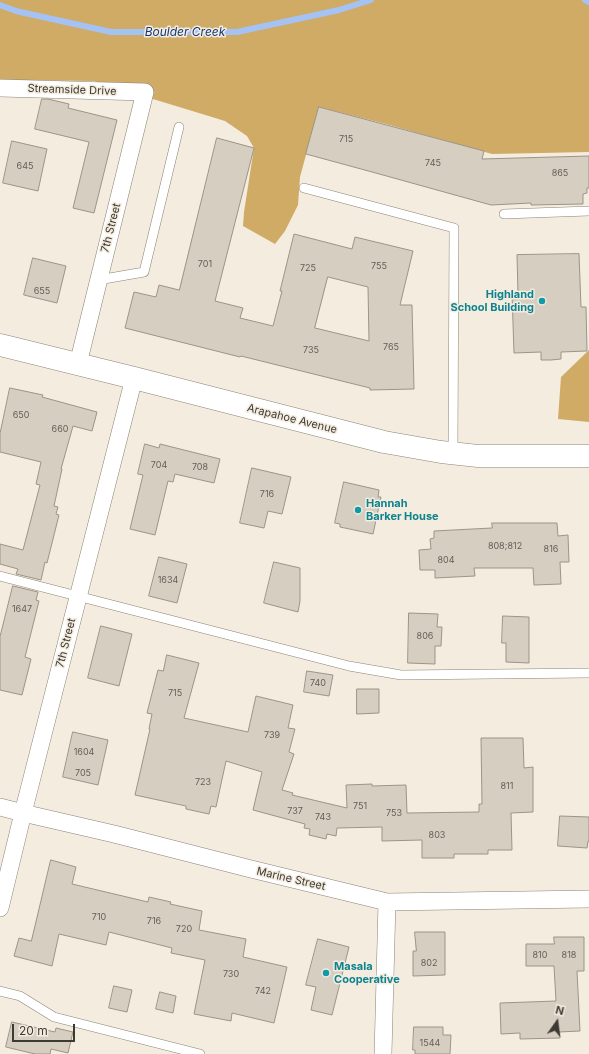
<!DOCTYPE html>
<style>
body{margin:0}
#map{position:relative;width:589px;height:1054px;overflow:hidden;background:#f4ecde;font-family:Inter,sans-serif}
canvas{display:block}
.north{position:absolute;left:537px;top:1002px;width:40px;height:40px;-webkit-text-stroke:3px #f4ecde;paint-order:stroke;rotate:14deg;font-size:11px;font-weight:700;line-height:16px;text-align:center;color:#3d3a34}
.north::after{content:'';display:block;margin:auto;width:14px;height:18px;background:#3d3a34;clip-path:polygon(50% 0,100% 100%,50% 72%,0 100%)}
.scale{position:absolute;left:12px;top:1024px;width:63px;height:18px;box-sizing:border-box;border:2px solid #3d3a34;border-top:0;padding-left:5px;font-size:12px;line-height:14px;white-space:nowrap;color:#3d3a34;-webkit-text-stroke:3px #f4ecde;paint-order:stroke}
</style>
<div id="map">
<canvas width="589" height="1054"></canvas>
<div class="north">N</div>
<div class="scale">20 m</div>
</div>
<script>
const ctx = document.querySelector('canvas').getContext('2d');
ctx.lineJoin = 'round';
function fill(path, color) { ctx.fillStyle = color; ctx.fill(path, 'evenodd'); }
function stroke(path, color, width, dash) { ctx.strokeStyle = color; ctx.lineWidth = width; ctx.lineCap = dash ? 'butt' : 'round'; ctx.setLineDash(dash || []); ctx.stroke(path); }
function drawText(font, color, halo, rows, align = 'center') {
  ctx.font = font + ' Inter,sans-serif'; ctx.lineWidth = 3; ctx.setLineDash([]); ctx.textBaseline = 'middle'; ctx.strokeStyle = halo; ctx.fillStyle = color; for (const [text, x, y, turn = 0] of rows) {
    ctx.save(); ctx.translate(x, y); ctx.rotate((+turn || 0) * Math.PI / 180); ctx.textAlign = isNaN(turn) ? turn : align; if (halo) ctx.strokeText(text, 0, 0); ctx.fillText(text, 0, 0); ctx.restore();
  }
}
const forest = new Path2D(`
 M0 0H589V152L492 154 386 124 319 107 300 177 298 205 285 231 275 244 243 226 244 212 254 148 247 136 225 121 94 81 0 80Z
 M589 350V422L558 419 561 377Z`);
const stream = new Path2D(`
 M585 0 589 2
 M0 5 16 11 111 32H237L339 10 371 0`);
const building = new Path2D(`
 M42 99H48L69 104 68 108 117 120 94 213 73 208 89 142 35 129Z
 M319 107 484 151 482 159 589 156V188H587V193L583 194V204L531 205V203L491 205 383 175 306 154Z
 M217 138 254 148 215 301 243 308 240 318 273 326 282 291H280L294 234 352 249 355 237 413 251 400 305H412L414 389 370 390V388L241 356 240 357 125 328 134 292 156 297 159 285 179 290ZM328 277 368 287 369 341 315 328Z
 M12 141 47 149 38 191 3 183Z
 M579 254 581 307H586L587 351 561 352V359L551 360H541V352L514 353 512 294H518L517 255Z
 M33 258 66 266 57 303 24 295Z
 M10 388 43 395 42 397 97 412 92 431 73 426 61 469H62L54 506 58 507 56 514 59 515 47 563 45 562 41 580 16 574 18 569 0 564V544L23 550 40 485 36 484 41 462 0 452V434Z
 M145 444 159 448 160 444 220 459 214 483 175 474 173 482 168 481 155 535 130 529 143 475 138 474Z
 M252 468 291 477 282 514 268 511 264 528 240 523Z
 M344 482 379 490 378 497H381L373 534 340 527V524L335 523Z
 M492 523H557L558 536 568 535 569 562H560L561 584 534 585 533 568H474L475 576 435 578V570H420L419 550 431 549 430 539 434 538V531L492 528Z
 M159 557 187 564 177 603 149 596Z
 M274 562 300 568V601L298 612 264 603Z
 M13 586 38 592 36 600 39 601 25 657 31 659 22 695 0 690V637Z
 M409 613 438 614 437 627H442L441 646H435V664L408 663Z
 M503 616 529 617V663L506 662V643H502Z
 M101 626 132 634 119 686 88 678Z
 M167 655 199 663 184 718 248 732 256 696 293 705 288 728 295 729 289 752 294 754 282 790 293 793 292 795 347 808 346 785 372 784V786L406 785 407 813 479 812V804H482L481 738H523L524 768 533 767V812L511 813 512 850H488V854H454V858H422V840L382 841V827L337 828 336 836 327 834 326 839 309 835 310 829 304 828 305 824 253 810 262 772 226 761 216 807 211 806 209 814 186 809V806L135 795 150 729H149L152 714 147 713 158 670 163 671Z
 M307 671 333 675 329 696 304 692Z
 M357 689H379V713L357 714Z
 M73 732 108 740 98 785 63 777Z
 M560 816 589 817V841H588L587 848 558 846Z
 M51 860 76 867 72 884 148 902 149 897 171 902 170 904 202 911 199 930 246 939 243 957 287 967 274 1023 232 1013 231 1021 194 1014 205 960 171 953 172 948 109 932 106 945 59 934 52 966 14 956 19 938 31 941Z
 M415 932H445V975L413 976V951H416Z
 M554 937H584V971H577L580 1031 559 1032 560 1038 520 1039V1033L501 1034 500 1003 556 1001 554 966H526V944H554Z
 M318 939 349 947 332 1015 311 1010 316 987 306 985Z
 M114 986 132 990 127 1012 109 1008Z
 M160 992 176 996 173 1013 156 1009Z
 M12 1022 55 1032 56 1028 73 1032 68 1053 51 1049 50 1054H35L6 1047Z
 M414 1027H443V1035H451L450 1054H415V1050H413Z`);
const lane = new Path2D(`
 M304 188 454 228 453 454
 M504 214 589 211
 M98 280 144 272 179 127
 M0 576 349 666 401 675 589 673
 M0 991 20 996 54 1017 200 1054`);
const street = new Path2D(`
 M0 88 145 92 78 364
 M0 807 23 813 114 834 251 869 387 902 589 899
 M0 908 23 813 134 378
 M383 1054 387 902`);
const secondary = new Path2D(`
 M0 345 134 378 384 442 441 452 478 456H589`);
const markers = [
 [542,301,4,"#0f9aa8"],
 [358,510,4,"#0f9aa8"],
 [326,973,4,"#0f9aa8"]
];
const numberNames = [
 ["715",346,139],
 ["745",433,163],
 ["645",25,166],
 ["865",560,173],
 ["701",205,264],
 ["755",379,266],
 ["725",308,268],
 ["655",42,291],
 ["765",391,347],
 ["735",311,350],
 ["650",21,415],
 ["660",60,429],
 ["704",159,465],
 ["708",200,467],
 ["716",267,494],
 ["808;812",505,546],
 ["816",551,549],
 ["804",446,560],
 ["1634",168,580],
 ["1647",22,609],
 ["806",425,636],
 ["740",318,683],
 ["715",175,693],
 ["739",272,735],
 ["1604",84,752],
 ["705",83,773],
 ["723",203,782],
 ["811",507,786],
 ["751",360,806],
 ["737",295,811],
 ["753",394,813],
 ["743",323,817],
 ["803",437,835],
 ["710",99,917],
 ["716",154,921],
 ["720",184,929],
 ["810",540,955],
 ["818",569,955],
 ["802",429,963],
 ["730",231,974],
 ["742",263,991],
 ["1544",430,1043]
];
const streetNames = [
 ["Streamside Drive",72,90,2],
 ["7th Street",111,228,-76],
 ["Arapahoe Avenue",292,419,14],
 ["7th Street",66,643,-76],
 ["Marine Street",291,879,13]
];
const cultureNames = [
 ["Highland",534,295,"right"],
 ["School Building",534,308,"right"],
 ["Hannah",366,504],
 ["Barker House",366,517],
 ["Masala",334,967],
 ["Cooperative",334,980]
];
const waterNames = [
 ["Boulder Creek",185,32]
];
fill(forest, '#cfab66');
stroke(stream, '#a5c2f4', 6);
fill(building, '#d6cec0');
stroke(building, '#9c9487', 1);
stroke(lane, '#8b8477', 10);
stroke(street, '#8b8477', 18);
stroke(secondary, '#8b8477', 23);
stroke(lane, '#fff', 9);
stroke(street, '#fff', 17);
stroke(secondary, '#fff', 22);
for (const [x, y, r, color] of markers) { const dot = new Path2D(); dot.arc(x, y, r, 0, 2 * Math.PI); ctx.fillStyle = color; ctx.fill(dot); stroke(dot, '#f4ecde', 1.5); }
drawText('9px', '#635f57', null, numberNames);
drawText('11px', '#3d3a34', '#f4ecde', streetNames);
drawText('bold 11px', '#0d838f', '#f4ecde', cultureNames, 'left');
drawText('italic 12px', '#11397f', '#f4ecde', waterNames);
</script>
